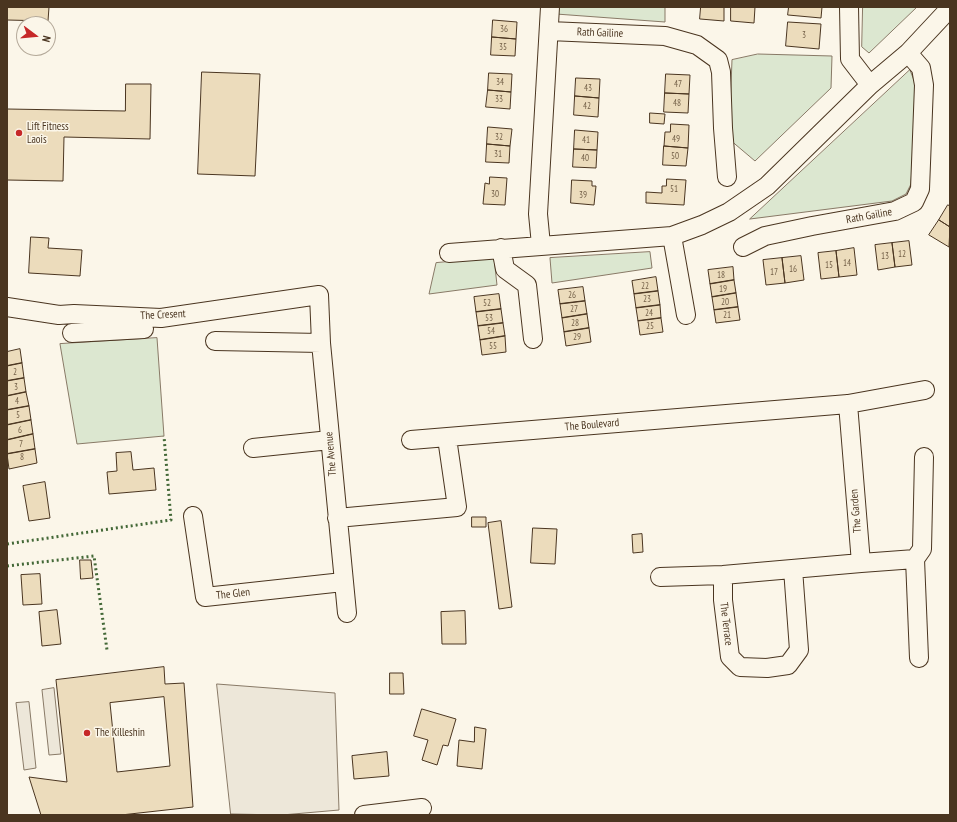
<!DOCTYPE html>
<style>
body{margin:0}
#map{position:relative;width:957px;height:822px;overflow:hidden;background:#fbf6e9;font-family:"PT Sans Narrow",sans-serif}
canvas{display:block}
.frame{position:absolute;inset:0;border:8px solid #4a3520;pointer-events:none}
.north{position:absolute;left:16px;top:16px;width:40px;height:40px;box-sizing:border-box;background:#fbf6e9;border:1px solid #b4a999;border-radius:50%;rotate:106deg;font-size:11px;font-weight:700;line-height:16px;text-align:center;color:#4a3520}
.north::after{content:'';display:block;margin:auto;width:14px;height:18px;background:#c62828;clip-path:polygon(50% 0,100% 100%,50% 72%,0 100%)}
</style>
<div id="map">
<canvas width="957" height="822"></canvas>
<div class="frame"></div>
<div class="north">N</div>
</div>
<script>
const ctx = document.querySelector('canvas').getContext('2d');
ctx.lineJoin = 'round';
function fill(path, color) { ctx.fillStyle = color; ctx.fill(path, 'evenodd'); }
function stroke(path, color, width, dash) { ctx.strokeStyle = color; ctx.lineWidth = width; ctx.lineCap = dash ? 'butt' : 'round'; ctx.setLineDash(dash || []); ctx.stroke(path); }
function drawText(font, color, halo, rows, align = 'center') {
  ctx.font = font + ' "PT Sans Narrow",sans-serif'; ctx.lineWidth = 3; ctx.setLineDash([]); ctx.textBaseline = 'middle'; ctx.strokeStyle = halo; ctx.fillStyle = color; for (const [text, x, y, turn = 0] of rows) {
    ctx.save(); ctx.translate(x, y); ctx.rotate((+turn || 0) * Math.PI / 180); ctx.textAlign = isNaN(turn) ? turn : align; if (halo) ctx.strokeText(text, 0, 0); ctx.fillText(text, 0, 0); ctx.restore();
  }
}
const green = new Path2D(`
 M557 7H665V22L556 14Z
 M863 7H917L869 53 862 47Z
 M758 54 832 56 831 88 755 161 729 139 732 60Z
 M910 70 917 88 911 184 906 194 892 201 750 219Z
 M650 252 652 268 552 283 550 258Z
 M494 258 497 285 429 294 436 263Z
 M157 338 164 436 77 444 60 344Z`);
const parking = new Path2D(`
 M217 684 335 693 339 810 282 815 231 814Z
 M54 688 61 754 49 755 42 690Z
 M29 702 36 768 24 770 16 703Z`);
const building = new Path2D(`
 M7 7H49L48 21 7 20Z
 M701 7H724V21L700 19Z
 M731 7H755L754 23 731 21Z
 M789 7H822L821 18 788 15Z
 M493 20 517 22 516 39 492 37Z
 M788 22 821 24 819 49 786 46Z
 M492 37 516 39 515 56 491 55Z
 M202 72 260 74 255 176 198 174Z
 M489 73 512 74 511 92 488 90Z
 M666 74 690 75 689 94 665 93Z
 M576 78 600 79 599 98 575 96Z
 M126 84H151L150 139 64 137 63 181 7 180V109L125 111Z
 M488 90 511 92 510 109 486 107Z
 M665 93 689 94 688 113 664 112Z
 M575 96 599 98 598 117 574 115Z
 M650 113 665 114 664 124 650 123Z
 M671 124 689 125 688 148 664 146 665 132H670Z
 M488 127 512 129 510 146 487 144Z
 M575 130 598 132 597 150 574 149Z
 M487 144 510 146 509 163 486 162Z
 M664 146 688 148 686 166 663 165Z
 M574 149 597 150 596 168 573 167Z
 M490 177 507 178 505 205 483 204 485 183 489 184Z
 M667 179 686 180 684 205 646 203V192L662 193V186H666Z
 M572 180 592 181V186H596L594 205 571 203Z
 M948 205 950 206V227L939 220Z
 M939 220 950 227 949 247 929 235Z
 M31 237 49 238 48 248 82 250 80 276 29 273Z
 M909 241 912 265 895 267 892 243Z
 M892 243 895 267 878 270 875 245Z
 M854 248 857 275 839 277 836 251Z
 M836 251 839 277 821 279 818 253Z
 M801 256 804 280 785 283 782 258Z
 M782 258 785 283 766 285 763 260Z
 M733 267 734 280 710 284 708 270Z
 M656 277 658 291 634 294 632 281Z
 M734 280 736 293 712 297 710 284Z
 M583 287 585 301 560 304 558 290Z
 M658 291 660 305 636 308 634 294Z
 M736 293 738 307 714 310 712 297Z
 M499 294 501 309 476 312 474 297Z
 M585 301 587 314 562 318 560 304Z
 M660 305 661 318 638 321 636 308Z
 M738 307 740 320 716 323 714 310Z
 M501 309 503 323 478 326 476 312Z
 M587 314 589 328 564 332 562 318Z
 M661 318 663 332 640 335 638 321Z
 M503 323 505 336 480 340 478 326Z
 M589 328 591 342 566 346 564 332Z
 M505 336 506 352 482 355 480 340Z
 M20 349 22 363 7 366V352Z
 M22 363 24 378 7 381V366Z
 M24 378 26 392 7 396V381Z
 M26 392 29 406 7 410V396Z
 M29 406 31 420 7 425V410Z
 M31 420 33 434 7 440V425Z
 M33 434 35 449 7 454V440Z
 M35 449 37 463 9 469 7 454Z
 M131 452 133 470 154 468 156 490 109 494 107 472 117 471 116 453Z
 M45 482 50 518 29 521 23 486Z
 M472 517H486V527H472Z
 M501 521 512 607 499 609 488 523Z
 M533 528 557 529 555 564 531 563Z
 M642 534 643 552 633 553 632 535Z
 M80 560H91L93 578 81 579Z
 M40 574 42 604 23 605 21 575Z
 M57 610 61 644 42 646 39 612Z
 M465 611 466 644H442L441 612Z
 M164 667 165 684 184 683 193 807 121 815H41L29 777 67 782 56 680ZM164 697 170 766 117 772 110 703Z
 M390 673H403L404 694H390Z
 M422 709 456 719 448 746 443 745 437 765 422 760 428 740 414 736Z
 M475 727 486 729 482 769 457 766 459 740 474 742Z
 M387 752 389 776 354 779 352 756Z`);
const minor = new Path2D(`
 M849 7 850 59 870 85
 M549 31 665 36 697 45 718 60 721 72 723 128 727 177
 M672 236 686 315
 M541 245 538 214 550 7
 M743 247 765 236 812 226 895 211 914 202 920 189 924 85 921 68 908 53
 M501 248 505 269 527 285 533 339
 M449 253 672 236 702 225 729 212 767 186 870 85 908 53 950 8
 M7 307 59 315 74 314 161 318 319 295 321 343 347 613
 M109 316V331L144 329
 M72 333 109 331
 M215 341 321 343
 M848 404 861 563 915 559 922 549 924 457
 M411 440 848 404 925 390
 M253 448 330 440
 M193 516 205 597 343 582
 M337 518 457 507 447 438
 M915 559 919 658
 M723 575V600L730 657 740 667 767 668 788 665 799 650 793 569
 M660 577 723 575 861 563
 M364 815 422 808`);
const hedge = new Path2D(`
 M7 544 171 520 164 436
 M7 566 94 556 107 650`);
const markers = [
 [19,133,4,"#c62828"],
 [87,733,4,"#c62828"]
];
const numberNames = [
 ["36",504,29],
 ["3",804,35],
 ["35",503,47],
 ["34",500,82],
 ["47",678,84],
 ["43",588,88],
 ["33",499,99],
 ["48",677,103],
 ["42",587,106],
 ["32",499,137],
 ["49",676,139],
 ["41",586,140],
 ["31",498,154],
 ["50",675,156],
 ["40",585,158],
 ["51",674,189],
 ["30",495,194],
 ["39",583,195],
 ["12",902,254],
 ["13",885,256],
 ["14",847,263],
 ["15",829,265],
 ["16",793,269],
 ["17",774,272],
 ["18",721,275],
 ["22",645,286],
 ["19",723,289],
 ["26",572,295],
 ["23",647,299],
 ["20",725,302],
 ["52",487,303],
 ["27",574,309],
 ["24",649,313],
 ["21",727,315],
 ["53",489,318],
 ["28",575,323],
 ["25",650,326],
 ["54",491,331],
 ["29",577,337],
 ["55",493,346],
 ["2",15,372],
 ["3",16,387],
 ["4",17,401],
 ["5",18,415],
 ["6",20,430],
 ["7",21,444],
 ["8",22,457]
];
const streetNames = [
 ["Rath Gailine",600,33,2],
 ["Rath Gailine",869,216,-10],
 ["The Cresent",163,315,-3],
 ["The Boulevard",592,425,-5],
 ["The Avenue",331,454,-95],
 ["The Garden",856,511,-95],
 ["The Glen",233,594,-6],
 ["The Terrace",726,624,83]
];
const poiNames = [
 ["Lift Fitness",27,127],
 ["Laois",27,140],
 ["The Killeshin",95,733]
];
fill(green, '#dce7d0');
stroke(green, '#887966', 1);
fill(parking, '#ede7d9');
stroke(parking, '#887966', 1);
fill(building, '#ecdcbc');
stroke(building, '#4a3520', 1);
stroke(minor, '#4a3520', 20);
stroke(minor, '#fbf6e9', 18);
stroke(hedge, '#436837', 3, [2, 3]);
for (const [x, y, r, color] of markers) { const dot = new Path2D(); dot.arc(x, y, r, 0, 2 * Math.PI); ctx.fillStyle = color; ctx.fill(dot); stroke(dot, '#fbf6e9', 1.5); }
drawText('9px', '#725f47', null, numberNames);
drawText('11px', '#4a3520', '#fbf6e9', streetNames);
drawText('11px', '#4a3520', '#fbf6e9', poiNames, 'left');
</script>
